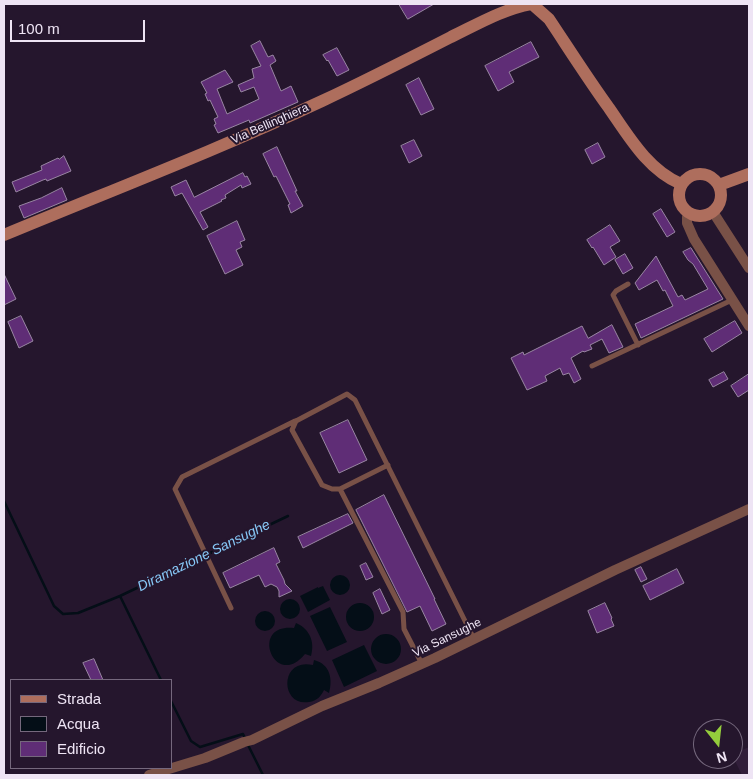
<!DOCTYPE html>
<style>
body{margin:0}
#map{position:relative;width:753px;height:779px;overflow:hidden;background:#25162d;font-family:Arial,sans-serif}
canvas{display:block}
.frame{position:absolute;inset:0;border:5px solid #eee4f4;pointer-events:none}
.legend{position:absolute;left:10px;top:679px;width:162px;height:90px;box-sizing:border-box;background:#25162d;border:1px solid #75687d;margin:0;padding:6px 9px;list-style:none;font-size:15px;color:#eee4f4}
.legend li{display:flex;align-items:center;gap:10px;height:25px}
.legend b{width:25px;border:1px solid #75687d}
.north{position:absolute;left:693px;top:719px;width:50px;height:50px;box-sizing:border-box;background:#25162d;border:1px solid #75687d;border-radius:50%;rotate:164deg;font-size:14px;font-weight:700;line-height:20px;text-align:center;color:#eee4f4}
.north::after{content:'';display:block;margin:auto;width:18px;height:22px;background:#94cc3c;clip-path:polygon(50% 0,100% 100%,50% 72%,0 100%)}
.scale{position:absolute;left:10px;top:20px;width:135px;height:22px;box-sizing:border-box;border:2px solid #eee4f4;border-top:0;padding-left:6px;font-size:15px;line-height:18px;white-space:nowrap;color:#eee4f4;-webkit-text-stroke:4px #25162d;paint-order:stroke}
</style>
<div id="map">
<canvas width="753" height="779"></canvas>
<div class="frame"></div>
<ul class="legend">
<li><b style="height:6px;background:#ae6e5d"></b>Strada</li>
<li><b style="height:14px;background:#040e17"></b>Acqua</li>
<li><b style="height:14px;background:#5f2d76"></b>Edificio</li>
</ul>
<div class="north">N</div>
<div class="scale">100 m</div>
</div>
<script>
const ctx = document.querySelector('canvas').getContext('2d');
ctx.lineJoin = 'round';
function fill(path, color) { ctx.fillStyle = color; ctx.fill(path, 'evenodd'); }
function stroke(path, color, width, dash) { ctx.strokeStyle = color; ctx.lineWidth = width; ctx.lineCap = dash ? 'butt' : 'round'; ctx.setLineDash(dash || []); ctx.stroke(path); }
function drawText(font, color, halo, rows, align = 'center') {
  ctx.font = font + ' Arial,sans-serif'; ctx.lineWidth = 4; ctx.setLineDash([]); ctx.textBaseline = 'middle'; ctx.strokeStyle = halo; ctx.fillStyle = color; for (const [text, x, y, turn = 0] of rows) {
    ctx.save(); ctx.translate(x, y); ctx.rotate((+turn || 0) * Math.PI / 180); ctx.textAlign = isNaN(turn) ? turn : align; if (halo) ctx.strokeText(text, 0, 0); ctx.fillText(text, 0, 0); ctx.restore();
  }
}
const built = new Path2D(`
 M749 747V775H742L733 757V754Z`);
const water = new Path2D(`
 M330 585a10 10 0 1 1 20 0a10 10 0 1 1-20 0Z
 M323 586 330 600 308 612 300 596 318 587V588Z
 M280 609a10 10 0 1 1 20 0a10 10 0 1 1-20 0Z
 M346 617a14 14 0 1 1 28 0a14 14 0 1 1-28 0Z
 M330 607 347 642 327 651 310 616Z
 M255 621a10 10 0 1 1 20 0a10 10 0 1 1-20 0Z
 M296 623C310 629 315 642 311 656L305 654C275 691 248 623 294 628Z
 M371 649a15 15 0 1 1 30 0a15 15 0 1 1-30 0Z
 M364 645 377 671 344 687 332 660Z
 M314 660C330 664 333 679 329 693L324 690C321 696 317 701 309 702 280 707 279 657 313 665Z`);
const stream = new Path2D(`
 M4 501 54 606 63 614 78 613 120 596 161 680
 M120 596 288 516
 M171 701 191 741 200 747 243 734 245 738
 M247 743 263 775`);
const building = new Path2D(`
 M399 4H434L408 19Z
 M260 41 268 57 273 55 276 61 270 65 281 91 291 86 298 102 250 123 249 120 218 133 214 125 216 124 214 119 218 117 210 100 208 101 205 94 207 93 201 82 225 70 233 82 217 89 227 114 259 99 254 87 241 92 238 85 254 78 252 69 261 66 251 46Z
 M531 42 539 57 509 72 514 82 498 91 485 66Z
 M337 48 349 70 337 76 328 60 327 61 323 55Z
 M419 78 434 109 421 115 406 85Z
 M414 140 422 156 409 163 401 146Z
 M598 143 605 157 592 164 585 150Z
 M277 147 297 191H295L303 206 291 213 288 205 290 204 276 176 274 177 263 154Z
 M64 156 71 171 47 181 46 179 43 180 16 192 12 182 42 170 41 166 58 158 59 159Z
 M243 173 245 177 247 176 251 184 242 188 241 185 225 195 226 198 221 200 222 201 200 212 208 227 203 230 182 193 175 196 171 187 186 180 194 197Z
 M62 188 67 200 24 218 19 206 41 198Z
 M661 209 675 232 667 237 653 214Z
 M237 221 245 240 240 242 242 247 236 250 243 265 225 274 207 236Z
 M610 225 620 241 610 247 616 257 604 265 593 247 592 248 587 240Z
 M691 248 723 299 641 338 635 324 673 306 665 290 663 291 657 280 639 290 635 283 656 256 678 297 682 295 685 300 708 289 693 264 688 260 683 252Z
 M625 254 633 268 623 274 615 260Z
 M4 274 16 299 4 305Z
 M21 316 33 341 19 348 8 322Z
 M735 321 742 333 712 352 704 339Z
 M612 325 623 347 609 353 602 339 590 345 592 349 584 352 583 351 571 358 581 379 574 383 569 373 563 375 560 368 545 376 547 381 527 390 511 358 523 352 524 355 582 326 588 338Z
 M724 372 728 379 713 387 709 380Z
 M749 374V390L738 397 731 386Z
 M348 420 367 460 339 473 320 433Z
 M384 495 435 599H434L446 624 432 631 420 606 407 612 356 510Z
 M348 514 353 523 303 548 298 537Z
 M274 548 280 562 276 564 284 580 285 584 292 591 279 597V591L277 587 271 584 265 587 259 575 230 588 223 573Z
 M366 563 373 577 366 580 360 566Z
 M641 567 647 579 641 582 635 570Z
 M677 569 684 583 650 600 643 586Z
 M380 589 390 610 382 614 373 593Z
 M605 603 612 618 611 619 614 626 597 633 588 611Z
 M94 659 103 680H91L83 663Z`);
const lane = new Path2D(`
 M628 284 616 291 613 295 638 345
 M592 366 732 300
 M388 465 340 489H332L322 485 292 430 296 421 347 394 355 400 474 639
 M340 489 403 612 404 629 422 664
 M231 608 175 489 182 477 295 421`);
const street = new Path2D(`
 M713 212 749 268
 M690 213 687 217V223L694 239 749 326
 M149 775 205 758 244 742 252 740 322 706 379 683 435 658 615 570 749 509`);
const secondary = new Path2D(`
 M532 4 549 19C569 49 588 79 609 108 629 137 648 170 681 184
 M679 195a21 21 0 1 1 42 0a21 21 0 1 1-42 0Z
 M719 185 749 174
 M4 235C110 191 217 150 322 101 365 81 408 59 451 37 476 25 503 9 531 4`);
const streetNames = [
 ["Via Bellinghiera",270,124,-24],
 ["Via Sansughe",447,638,-26]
];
const waterNames = [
 ["Diramazione Sansughe",204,556,-26]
];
fill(built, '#311e3a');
fill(water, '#040e17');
stroke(stream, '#040e17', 2.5);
fill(building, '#5f2d76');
stroke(building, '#9986a3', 1);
stroke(lane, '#795147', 5);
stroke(street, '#795147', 10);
stroke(secondary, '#ae6e5d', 12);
drawText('12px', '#eee4f4', '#25162d', streetNames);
drawText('italic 14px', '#87c8f7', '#25162d', waterNames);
</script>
